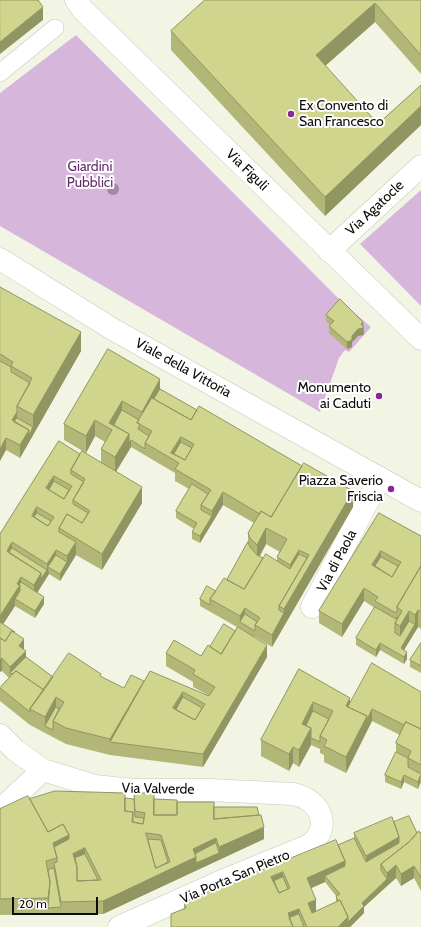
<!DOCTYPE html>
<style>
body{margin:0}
#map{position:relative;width:421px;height:927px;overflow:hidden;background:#f3f5e4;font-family:Cabin,sans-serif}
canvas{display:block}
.scale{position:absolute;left:12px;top:897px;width:86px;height:18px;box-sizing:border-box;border:2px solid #0b0c07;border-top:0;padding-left:5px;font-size:12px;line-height:14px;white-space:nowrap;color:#0b0c07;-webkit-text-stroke:3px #fff;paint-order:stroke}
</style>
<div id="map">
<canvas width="421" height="927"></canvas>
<div class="scale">20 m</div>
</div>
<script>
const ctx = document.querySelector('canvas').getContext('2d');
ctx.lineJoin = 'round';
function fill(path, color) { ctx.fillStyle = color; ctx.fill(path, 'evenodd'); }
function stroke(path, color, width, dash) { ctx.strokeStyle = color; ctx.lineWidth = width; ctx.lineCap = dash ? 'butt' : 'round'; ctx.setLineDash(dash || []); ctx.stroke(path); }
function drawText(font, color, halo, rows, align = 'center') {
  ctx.font = font + ' Cabin,sans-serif'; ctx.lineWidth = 4; ctx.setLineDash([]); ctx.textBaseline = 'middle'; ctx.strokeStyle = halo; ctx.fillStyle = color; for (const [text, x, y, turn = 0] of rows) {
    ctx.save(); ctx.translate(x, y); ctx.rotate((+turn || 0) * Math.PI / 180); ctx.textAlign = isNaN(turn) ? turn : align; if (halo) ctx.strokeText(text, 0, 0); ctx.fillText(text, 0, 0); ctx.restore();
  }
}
const green = new Path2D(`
 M76 35 343 303 371 327 349 352 345 350 339 358 320 412 0 226V93Z
 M421 190V306L360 244Z`);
const service = new Path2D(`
 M0 73 55 28`);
const minor = new Path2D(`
 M312 607 380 478`);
const tertiary = new Path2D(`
 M76 0 83 10 421 339
 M329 251 421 166
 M0 259 114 330 421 501
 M0 735 15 750 43 770 95 786 133 790H210L293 794C320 799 333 826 310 845L222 881 119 927
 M0 810 43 770`);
const trees = [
 [113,189]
];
const wall = new Path2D(`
 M205 0H421V74L375 22 325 66 378 124 421 85V125L325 216 171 50V31Z
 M0 287 81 351 20 458 6 450 0 461Z
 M326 315 363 327 364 335 358 336 352 342V347L347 349 329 333V326L330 325 326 321Z
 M108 349 160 389 197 410 353 507 272 647 254 636 267 657 203 767 110 755 66 744 30 725 0 701V688L9 678 2 671 0 534 59 441 80 454 101 463V449L105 442 95 436 86 453 64 440V424ZM131 447 175 473V481L189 489 176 511V518L194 529 192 532V539L200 543 223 505 254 523 248 533V542L227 580 216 591 200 599V606L237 627 235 631 210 647 201 656 166 653V666L193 682V687L208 695 144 682 124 688 101 677H53L26 657 24 650 15 633 3 624 15 606 35 618 44 604 37 592 49 574 60 581 76 555 102 570 142 503 116 472ZM266 544 280 552 277 557V561L263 558 260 556Z
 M379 513 421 536V629L418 627 404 650 407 659 404 664 380 650 376 657 356 645V638L375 608 364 601 342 637 319 623V611Z
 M421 643V673L410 667V660Z
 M299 669 350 702 421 692V784L420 783 418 789 404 782 401 789 385 782V775L396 752V743L400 735 372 721 346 773 324 762V755L320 753V749L311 745 299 767 293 763 289 771 261 756V740Z
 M134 793 154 799 214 807 264 839 103 914 0 915V809L30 799H134Z
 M394 822 417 833 421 832V891L414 878 401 886 396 878 364 907V913L350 927H171V914L184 909V902L338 845 354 838V833ZM325 882 336 896V902L316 911 311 888Z`);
const shadedWall = new Path2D(`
 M375 3V22L316 74V55Z
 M43 7V20L0 54V42Z
 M421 106V125L325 216V197Z
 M363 322 364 335 358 336 352 342V347L347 349V342Z
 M81 332V351L20 458V445L29 430 33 427V415Z
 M160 379V396L142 421V412Z
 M122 401V417L112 430 109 423Z
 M17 412V425L12 420Z
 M95 420V436L86 453V436Z
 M129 434 131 440V447L115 473V457Z
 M181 437V449L171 458V453Z
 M6 438V450L0 461V449Z
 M54 476V488L50 496 46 488Z
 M142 487V503L102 570V554Z
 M353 491V507L272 647V635L284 613V609Z
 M223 492V505L200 543V536L212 516V511Z
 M37 507V520L32 516Z
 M266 528V544L257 561V545Z
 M12 542V555L7 551Z
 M76 542V555L60 581V574L67 562V556Z
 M56 550V562L48 567 49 574 34 598V585L41 573 47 570V564Z
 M299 550V566L290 581V565Z
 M381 551V563L375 572 372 565Z
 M21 577V589L15 599V606L0 629V616L17 584Z
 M364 588V601L342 637V624Z
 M44 597V604L35 618V611Z
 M245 608V621L240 622V628V616Z
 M418 610V627L401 655V648L415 624V615Z
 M409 611V628L400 643V626Z
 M24 639V652L26 651V664L10 673V667L19 646Z
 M380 643V650L376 657V650Z
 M267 645V657L203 767V754Z
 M407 652V659L404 664V657Z
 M2 658V671L0 672V660Z
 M144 681V697L110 742V755V739Z
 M183 692V704L173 714V708Z
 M56 697V714L45 726V717Z
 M350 698V712L346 706Z
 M313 702V718L302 733V724Z
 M372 709V721L346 773V757L367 716Z
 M311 728V745L299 767V750Z
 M293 747V763L289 771V754Z
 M404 775V782L401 789V782Z
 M420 776V783L418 789V782Z
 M264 827V839L103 914V901L193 849 216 838V850L219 853V847Z
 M69 835V851L56 858 48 836Z
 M399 837V850L366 869V856Z
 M85 848V861L75 865 73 854Z
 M345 861V873L325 876V882L307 890V878Z
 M396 865V878L387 886V873Z
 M414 866V878L401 886V874Z
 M283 872V884L271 882V877Z
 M387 879V886L364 907V913L350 927H338Z
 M316 900V912L308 916V903Z
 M299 909V921L290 925 288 913Z`);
const building = new Path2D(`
 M0 0H38L43 7 0 42Z
 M205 0H421V55L375 3 316 55 378 124 421 85V106L325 197 171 31Z
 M0 287 81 332 33 415 17 406 32 378 11 366 13 362 0 354Z
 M340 299 363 322 361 324 364 328 358 329 352 336V340L347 342 329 326 334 321 326 315Z
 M108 349 160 379 142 412 122 401 109 423 129 434 115 457 101 449 112 430 95 420 86 436 64 424Z
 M0 361 11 367V372L30 383 17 406V412L12 420 29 430 20 445 6 438 0 449Z
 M160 389 197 410 191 420 154 399Z
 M152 398 191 420 199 406 302 466 271 517 261 511 260 514 223 492 212 511 201 505 211 490 175 469 179 463 145 443 152 431 137 423ZM181 437 194 444 185 460 171 453Z
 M122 410 139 420 137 423 140 424 138 429 149 436 145 443V449L131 440 129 443V434L114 425Z
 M17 418 33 427 29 436V430L14 422Z
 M59 441 80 454 71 470V474L84 482 73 500V504L88 513 82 523 67 514 59 528V532L76 542 67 556 56 550 47 564 12 542 7 551 41 573 34 585 21 577 17 584 20 585 0 616V534L8 521ZM54 476 72 486 64 499 46 488ZM37 507 54 517 48 526 32 516Z
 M181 442 192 448 185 460 174 454Z
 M82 451 142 487 102 554 59 528 67 514 82 523 90 511 73 500 85 479 71 470Z
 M304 463 353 491 284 609 279 606 309 555 299 550 290 565 277 557 287 539 266 528 257 545 250 538 248 533 261 511 271 517Z
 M54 481 69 490 64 499 49 490Z
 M192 484 208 494 201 505V510L212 516 200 536 192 532 197 523 176 511Z
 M37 513 51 521 48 526 34 517Z
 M379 513 421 536V566L397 607V612L396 613 375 601 378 597 364 588 342 624 319 611ZM381 551 401 562 392 577 372 565Z
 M248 542 250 547 257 555 263 558 244 589 227 580Z
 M12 548 47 570 41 579V573L9 553Z
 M266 554 290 569 299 554 307 558 279 606V610L284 613 272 635 255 625 260 618 245 608 240 616 210 599 224 578 244 589Z
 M56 555 67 562 60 574 48 567Z
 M381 557 398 566 392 577 375 566Z
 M421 566V612L418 610 415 615 409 611 400 626 395 623 402 611 397 607Z
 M21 582 44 597 35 611 15 599 20 591V585H19Z
 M207 586 216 591 210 599V605L200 599Z
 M375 607 396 619 397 617 398 618 395 623V633L400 636 409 621 415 624 401 648 407 652 404 657 380 643 376 650 356 638Z
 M245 614 257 622 255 625V631L240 622Z
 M0 622 15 632H14L12 631 5 641 0 638Z
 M224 624 235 631 221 654 210 647Z
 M238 627 267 645 203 754 110 742 150 671 209 696 215 687 193 674 195 670 166 653 174 640 201 656 208 645 221 654ZM183 692 205 704 195 720 173 708Z
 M12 631 24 639 19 646 26 651 10 667 2 658 0 660V638L5 641Z
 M421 643V666L410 660Z
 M69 653 101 674 100 676 124 688 131 675 144 681 110 739 66 728 53 721 64 702 56 697 45 717 30 709Z
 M26 657 53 677 44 690 16 671 13 674 10 673Z
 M372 663 421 692V729L406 722 404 725 372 709 367 720V716L348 707Z
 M299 669 350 698 346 706 367 716 346 757 324 746 327 740 320 736 333 711 313 702 302 724 311 728 299 750 293 747 289 754 261 740Z
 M16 671 44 690 30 709V712L0 688Z
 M183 697 202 708 195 720 176 710Z
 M56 707 59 709 53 721V730L45 726Z
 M313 711 329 719 320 736V742L311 738V728L306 726Z
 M406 722 421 729V765L408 758 411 751 396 743Z
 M396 752 408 758V767L421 774V777L420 776 418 782 404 775 401 782 385 775Z
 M55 791 125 793V811L133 812 132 822 143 824 145 813 135 811 134 793H154V815H177V802H214V819L261 815 264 827 219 847 216 838 193 849 196 857 103 901 61 902 54 863 57 862V858L54 847 69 839V835L63 824 48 832 30 799ZM146 833 161 835 170 862 156 868ZM85 848 101 880 77 881V867L73 854Z
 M28 796 48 832 63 824 69 835 53 843 57 858 46 861 50 882 48 898 0 899V809Z
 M125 798 134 799 135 817 144 818 143 824 133 822V812L125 811Z
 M154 799 177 800V815H154Z
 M214 807H257L259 815 214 819Z
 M409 816 417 833 409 842 381 864V870L387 879 362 903 364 906 348 922V917L340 900 338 901 336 896 340 894 325 876 345 866V861L338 845 354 838 366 862 399 843V837L394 822Z
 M392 817 399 837 366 856 354 833Z
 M419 831 420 833 421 832V878L414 866 401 874 396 865 387 873 381 864 409 842Z
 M148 839 161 840 168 862 156 868Z
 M336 840 345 861 307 878 316 900 308 903 312 913 340 900 348 917 338 927H307L299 909 288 913 293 927H171V914L186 908 184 902ZM283 872 290 888 279 893 271 877Z
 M216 843 219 853 196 863V857L195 854Z
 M85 854 98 880 77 881V867L75 858Z
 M54 868 61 907 48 908 50 882 48 870Z
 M283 877 288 889 279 893 274 881Z
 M299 914 304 927H293L289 918Z`);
const markers = [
 [291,114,4,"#872893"],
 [379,396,4,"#872893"],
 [391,489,4,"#872893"]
];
const poiNames = [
 ["Ex Convento di",299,106,"left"],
 ["San Francesco",299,122,"left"],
 ["Monumento",371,388],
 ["ai Caduti",371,404],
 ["Piazza Saverio",383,481],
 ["Friscia",383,497]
];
const parkNames = [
 ["Giardini",90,167],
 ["Pubblici",90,183]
];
const streetNames = [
 ["Via Figuli",247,170,44],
 ["Via Agatocle",375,208,-43],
 ["Viale della Vittoria",183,368,29],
 ["Via di Paola",337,561,-62],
 ["Via Valverde",158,789,1],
 ["Via Porta San Pietro",235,877,-23]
];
fill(green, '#d7b6db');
stroke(service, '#c7c9b9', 18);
stroke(minor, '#c7c9b9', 23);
stroke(tertiary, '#c7c9b9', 23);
stroke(service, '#fff', 17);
stroke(minor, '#fff', 22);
stroke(tertiary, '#fff', 22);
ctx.fillStyle = '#a586a3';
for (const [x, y] of trees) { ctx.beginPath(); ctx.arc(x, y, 6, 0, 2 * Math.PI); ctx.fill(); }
fill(wall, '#b2b778');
fill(shadedWall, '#919562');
fill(building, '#cfd58c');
stroke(building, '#919562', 1);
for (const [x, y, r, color] of markers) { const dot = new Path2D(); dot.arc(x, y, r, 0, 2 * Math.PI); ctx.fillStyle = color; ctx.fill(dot); stroke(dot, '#fff', 1.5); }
drawText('14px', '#0b0c07', '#fff', poiNames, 'right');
drawText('14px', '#662b6d', '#fff', parkNames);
drawText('14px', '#0b0c07', '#fff', streetNames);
</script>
